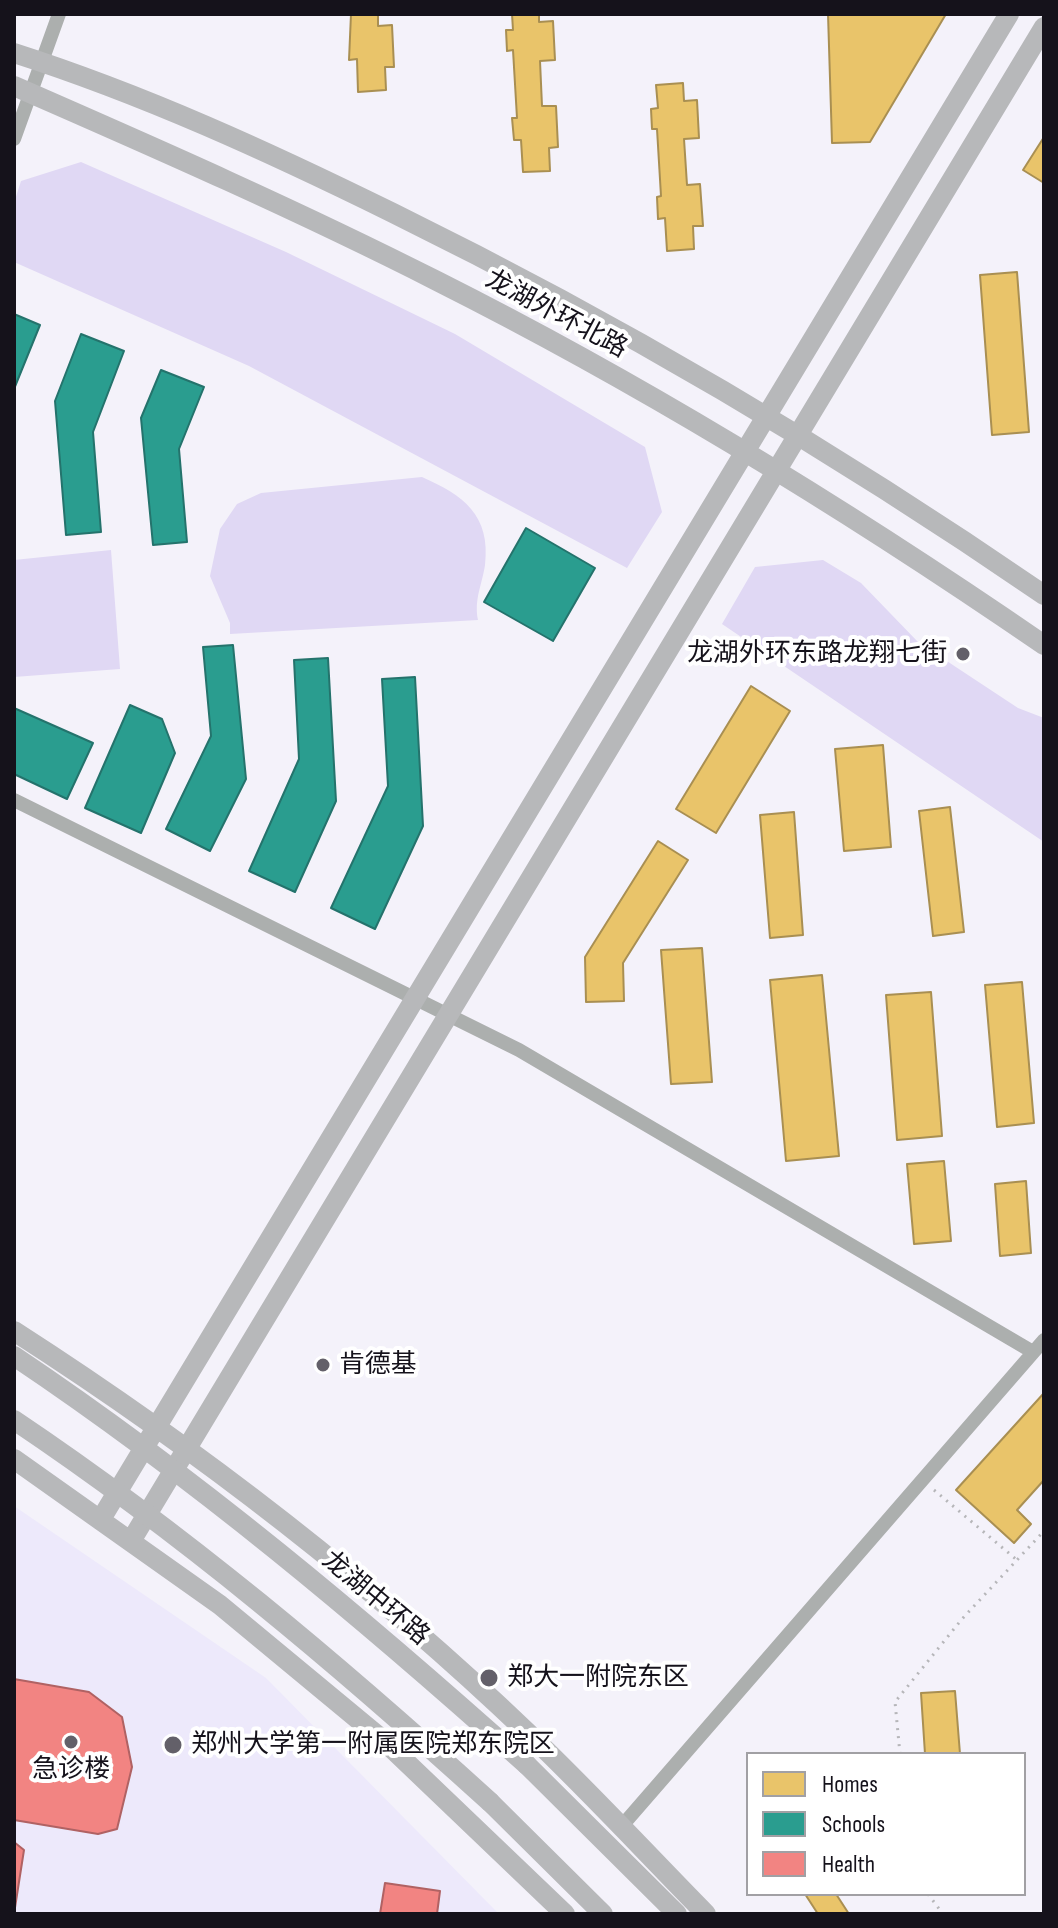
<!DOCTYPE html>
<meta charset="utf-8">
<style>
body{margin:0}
#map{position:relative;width:1058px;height:1928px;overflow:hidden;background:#f4f2fa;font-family:"Sofia Sans Condensed",sans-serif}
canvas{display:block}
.frame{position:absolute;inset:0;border:16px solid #15121b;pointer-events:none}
.legend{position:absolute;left:746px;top:1752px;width:280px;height:144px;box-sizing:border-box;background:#fff;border:2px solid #a1a0a4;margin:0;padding:10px 14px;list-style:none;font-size:24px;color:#15121b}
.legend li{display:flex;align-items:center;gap:16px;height:40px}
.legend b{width:40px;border:2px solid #a1a0a4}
</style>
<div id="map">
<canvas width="1058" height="1928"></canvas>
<div class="frame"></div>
<ul class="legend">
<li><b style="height:22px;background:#e9c46a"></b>Homes</li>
<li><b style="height:22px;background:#2a9d8f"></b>Schools</li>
<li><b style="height:22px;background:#f28482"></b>Health</li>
</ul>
</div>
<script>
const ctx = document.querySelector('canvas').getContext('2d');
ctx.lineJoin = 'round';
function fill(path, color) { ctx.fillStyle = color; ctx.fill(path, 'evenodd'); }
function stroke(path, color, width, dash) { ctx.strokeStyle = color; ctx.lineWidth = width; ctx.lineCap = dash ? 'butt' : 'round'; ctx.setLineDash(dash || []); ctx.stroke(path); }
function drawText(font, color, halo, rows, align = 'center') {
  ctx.font = font + ' "Sofia Sans Condensed","Noto Sans SC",sans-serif'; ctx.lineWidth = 8; ctx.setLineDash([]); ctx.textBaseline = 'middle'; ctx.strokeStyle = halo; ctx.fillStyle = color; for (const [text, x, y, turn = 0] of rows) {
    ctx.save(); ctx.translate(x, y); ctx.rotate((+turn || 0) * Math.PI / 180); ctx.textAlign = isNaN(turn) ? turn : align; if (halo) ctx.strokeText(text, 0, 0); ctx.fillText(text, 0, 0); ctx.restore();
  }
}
const built = new Path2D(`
 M14 1506 266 1678 499 1914H14Z`);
const green = new Path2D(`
 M81 162 286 252 455 334 645 447 662 512 627 568 249 366 14 262V203L21 181Z
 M422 477C463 495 491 515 485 565 482 585 474 599 478 620L230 634V623L210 576 220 529 237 504 261 493Z
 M111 550 120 669 14 677V560Z
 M823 560 861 583 918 642 1018 708 1044 718V842L722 624 755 567Z`);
const homes = new Path2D(`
 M351 14H378V26L392 25 394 67H385L386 90 358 92 357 59 349 60Z
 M512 14H539V22L553 21 555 60 540 61 542 106H556L558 147 549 148 550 171 523 172 521 140H514L512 118H517L513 50 507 51 506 30H513Z
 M828 14H946L870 142 832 143Z
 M683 83 684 101 697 100 699 138 684 139 687 185 700 184 703 226H693L694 249 667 251 665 218 658 219 657 197 661 196 657 129H652L651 109 658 108 656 85Z
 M1044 137V183L1023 170Z
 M1017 272 1029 432 992 435 980 275Z
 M751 686 790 711 716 833 676 809Z
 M883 745 891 847 844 851 835 749Z
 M950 807 964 932 933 936 919 811Z
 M794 812 803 935 770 938 760 815Z
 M658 841 688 860 623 963 624 1001 586 1002 585 957Z
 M702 948 712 1082 671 1084 661 950Z
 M822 975 839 1156 786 1161 770 980Z
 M1022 982 1034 1123 997 1127 985 985Z
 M931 992 942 1136 897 1140 886 995Z
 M944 1161 951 1241 914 1244 907 1164Z
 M1026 1181 1031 1253 1000 1256 995 1184Z
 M1044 1393V1480L1017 1510 1031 1524 1014 1543 956 1490Z
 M955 1691 960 1754H925L921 1693Z
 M805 1894H836L849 1914H818Z`);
const schools = new Path2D(`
 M14 314 40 325 14 389Z
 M81 334 124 351 93 432 101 532 66 535 55 401Z
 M161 370 204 387 179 449 187 542 153 545 141 418Z
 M526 528 595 568 553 641 484 602Z
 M233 645 246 779 210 851 166 829 211 736 203 647Z
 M328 658 336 801 295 892 249 871 299 759 294 660Z
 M415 677 423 826 375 929 331 908 388 786 382 679Z
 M130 705 162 719 175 753 141 833 85 808Z
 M14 708 93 743 67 799 14 774Z`);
const health = new Path2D(`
 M14 1679 89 1692 122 1717 132 1767 117 1829 98 1834 14 1820Z
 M14 1842 24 1850 14 1914Z
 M385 1883 440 1891 437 1914H380Z`);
const path = new Path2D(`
 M934 1490 1017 1560
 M900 1754 895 1702 962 1619 1044 1531
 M928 1894 943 1914`);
const street = new Path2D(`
 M14 139 59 14
 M14 800 519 1050 1033 1352
 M621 1827 1044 1340`);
const secondary = new Path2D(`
 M14 53C145 95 269 152 393 213 619 324 836 452 1044 595
 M14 86C156 148 299 211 437 281 648 387 849 511 1044 645
 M14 1331C196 1448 371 1583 528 1733 589 1791 647 1854 706 1914
 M14 1459 220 1605 383 1740 565 1914
 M101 1519 1009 14
 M131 1541 1044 27
 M527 1765 677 1914
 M490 1802 603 1914`);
const secondaryBridge = new Path2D(`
 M14 1356C196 1478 364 1619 527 1765
 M14 1420C184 1534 339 1665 490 1802`);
const markers = [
 [963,654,8,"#636069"],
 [323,1365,8,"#636069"],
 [489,1678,10,"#636069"],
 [71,1742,8,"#636069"],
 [173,1745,10,"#636069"]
];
const streetNames = [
 ["龙湖外环北路",556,315,28],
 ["龙湖中环路",375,1599,40]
];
const poiNames = [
 ["龙湖外环东路龙翔七街",947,654,"right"],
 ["肯德基",339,1365],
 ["郑大一附院东区",507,1678],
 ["郑州大学第一附属医院郑东院区",191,1745],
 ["急诊楼",71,1770,"center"]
];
fill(built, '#ede9fb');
fill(green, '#e0d8f4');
fill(homes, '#e9c46a');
stroke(homes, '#a98f52', 2);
fill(schools, '#2a9d8f');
stroke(schools, '#24736c', 2);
fill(health, '#f28482');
stroke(health, '#b06263', 2);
stroke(path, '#b6b6b9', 3, [2, 6]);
stroke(street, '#acafae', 14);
stroke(secondary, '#b7b8ba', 20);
stroke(secondaryBridge, '#b7b8ba', 20);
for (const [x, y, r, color] of markers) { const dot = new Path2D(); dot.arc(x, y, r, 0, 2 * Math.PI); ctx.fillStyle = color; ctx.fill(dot); stroke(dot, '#fff', 3); }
drawText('26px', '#15121b', '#fff', streetNames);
drawText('26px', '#15121b', '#fff', poiNames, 'left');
</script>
